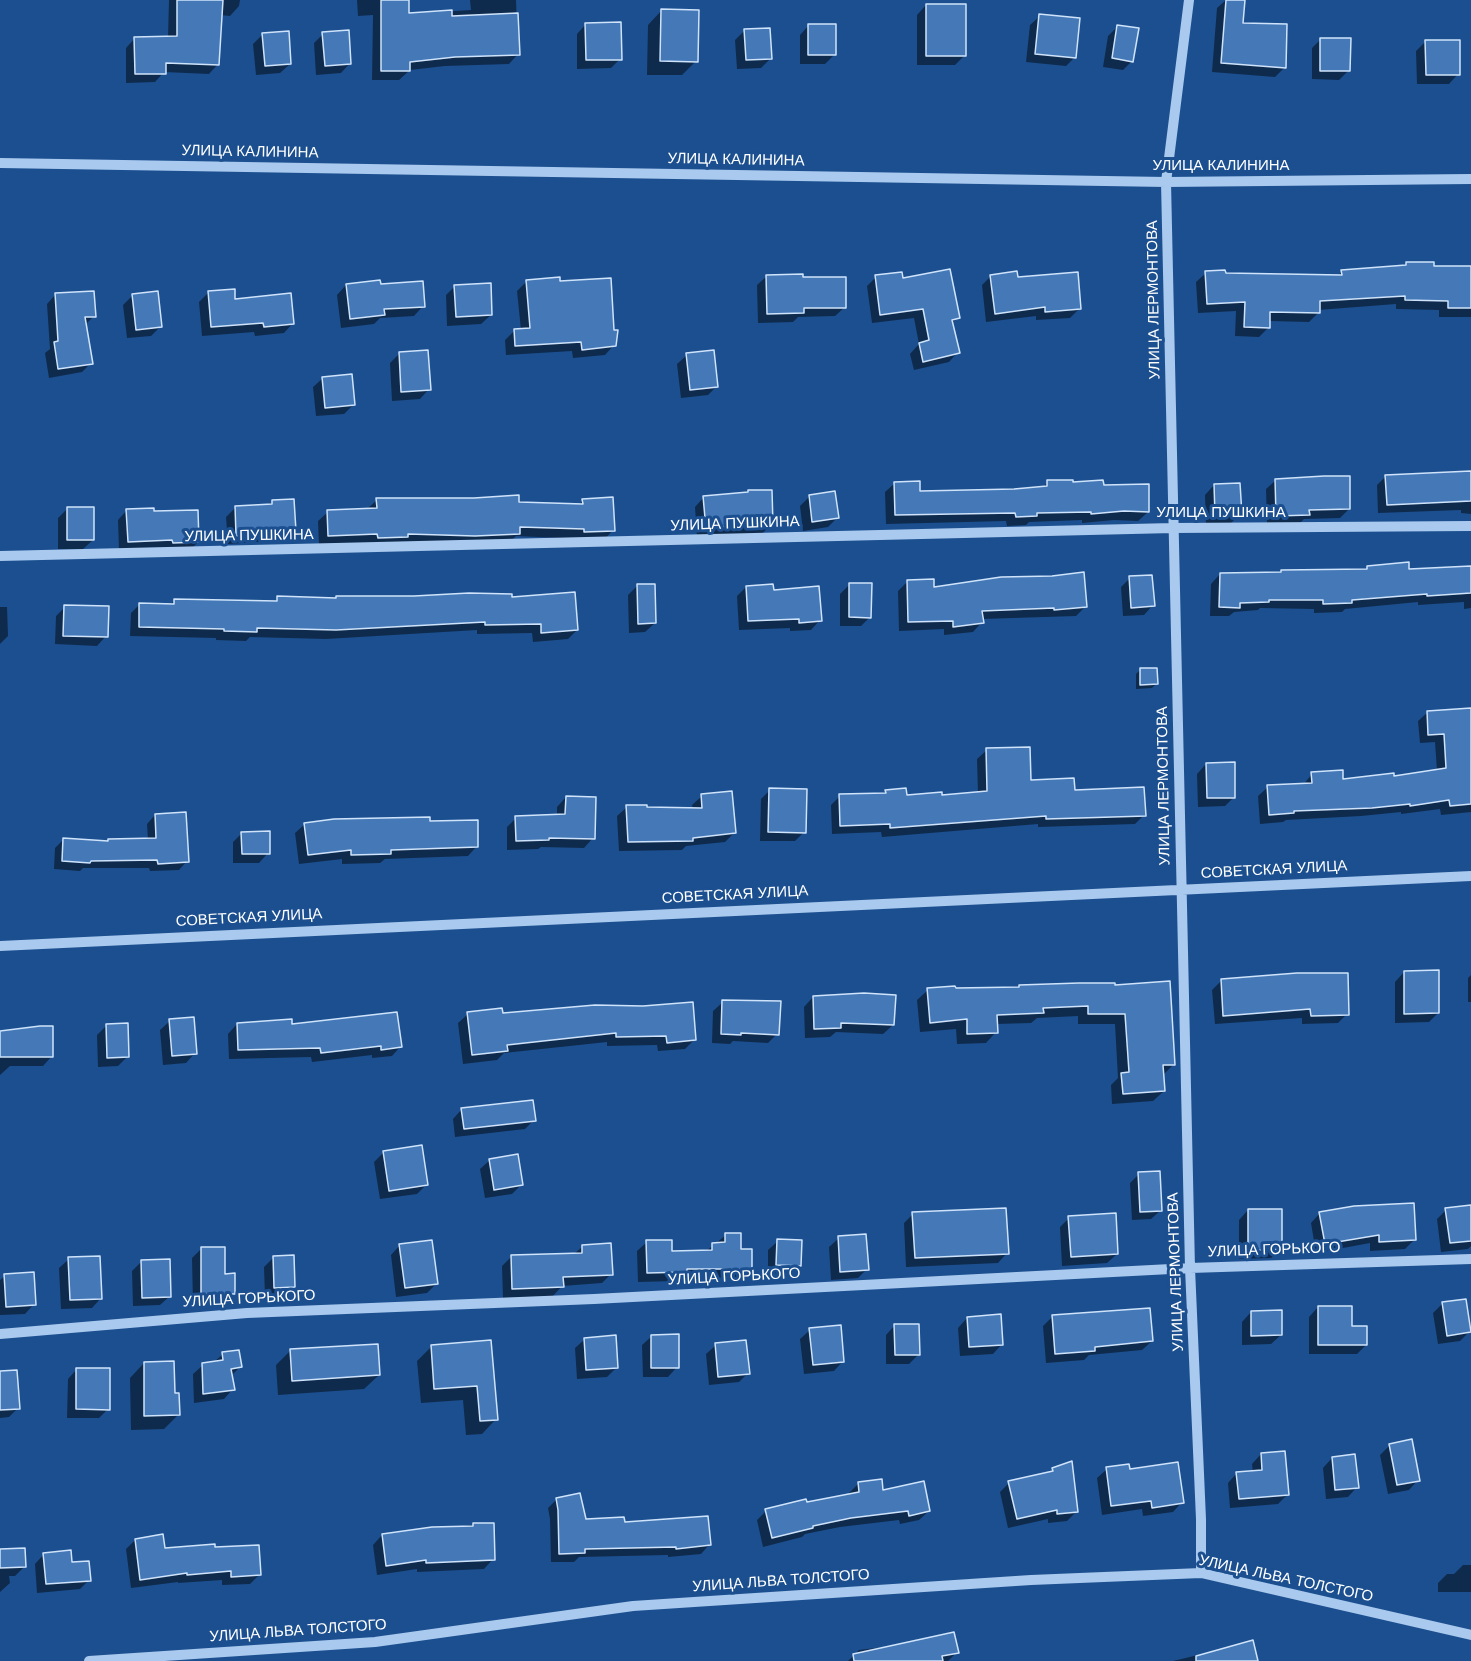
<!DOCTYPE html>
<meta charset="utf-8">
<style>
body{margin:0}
canvas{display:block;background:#1b4f8f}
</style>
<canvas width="1471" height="1661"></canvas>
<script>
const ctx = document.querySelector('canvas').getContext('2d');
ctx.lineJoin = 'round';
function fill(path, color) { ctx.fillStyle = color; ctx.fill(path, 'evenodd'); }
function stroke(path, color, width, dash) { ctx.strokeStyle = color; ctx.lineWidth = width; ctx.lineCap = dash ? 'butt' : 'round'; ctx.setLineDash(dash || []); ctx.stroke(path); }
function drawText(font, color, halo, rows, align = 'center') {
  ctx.font = font + ' Arial,sans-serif'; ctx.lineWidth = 6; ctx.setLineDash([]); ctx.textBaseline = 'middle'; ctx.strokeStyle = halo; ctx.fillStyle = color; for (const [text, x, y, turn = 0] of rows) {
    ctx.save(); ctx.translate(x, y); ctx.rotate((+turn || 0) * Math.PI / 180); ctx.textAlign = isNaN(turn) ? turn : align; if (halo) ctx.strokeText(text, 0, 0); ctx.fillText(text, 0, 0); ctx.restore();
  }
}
const shadow = new Path2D(`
 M169 0H240L239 6 230 16 220 15 218 64 209 74 164 72 155 82 126 83V48L135 38H168Z
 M357 0H407L408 14 471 10 470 0H516L518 54 509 64 445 66 410 70 399 80H372L373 15 358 16Z
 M1226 0H1244L1242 24 1285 67 1275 77 1212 72 1217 8Z
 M926 5 964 56 955 65H917V15Z
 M662 10 696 61 682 75H647L648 25Z
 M1040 16 1075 57 1066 66 1026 62 1030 25Z
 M586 24 620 59 611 68 577 69V34Z
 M809 25 834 55 825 64H800V35Z
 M1118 26 1132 61 1123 70 1103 67 1108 36Z
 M745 30 770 59 761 68 737 69 735 40Z
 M263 34 290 64 280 73 256 75 253 44Z
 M323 34 350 63 341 73 316 75 314 43Z
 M1321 39 1349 70 1339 80 1312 79V48Z
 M1426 41 1458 74 1449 84H1417L1416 51Z
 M1406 263 1432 267H1471V317H1439V310L1396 309V304L1318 310V313L1309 322 1269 321V327L1259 337 1235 336 1236 311 1198 313 1196 282 1206 273 1338 276 1342 271 1403 267Z
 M767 276 802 279 845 307 835 316 798 317 793 322 758 323 757 285Z
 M991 276 1017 278 1080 308 1070 318 1036 320V316L986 322 982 285Z
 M876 277 901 280 958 317 951 324 958 352 949 362 914 370 910 354 919 344 914 318 872 323 867 286Z
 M526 282H559L614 345 605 355 573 358 572 351 506 355 505 340 514 331 521 330 517 291Z
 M346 285H379L423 306 414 316 380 318 374 324 341 328 337 295Z
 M455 286 491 315 481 324 447 326 446 295Z
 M209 292 234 301 293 323 284 333 255 336 254 332 202 336 199 302Z
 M56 294 94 316 85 325 91 363 82 372 49 378 45 353 50 349 47 304Z
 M132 296 161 326 151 336 127 338 123 305Z
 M399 354 429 389 420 399 392 401 390 363Z
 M687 355 717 386 708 395 681 398 677 364Z
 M323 378 353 405 344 414 316 416 313 387Z
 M1471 470V514L1461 513V510L1378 513 1377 485 1386 476 1468 473Z
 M1276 480 1349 509 1340 518 1304 519 1299 524 1267 525 1266 489Z
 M1048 482 1102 487 1148 512 1138 521 1114 520 1082 523V520L1029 522 1026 525 1007 526 1006 521 886 524 885 492 895 483 919 493 1042 488Z
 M1214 485 1240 514 1231 523 1206 525 1205 495Z
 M704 497 771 524 762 534 697 537 695 507Z
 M809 497 837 518 828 527 803 531 800 506Z
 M377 500 578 506 583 500 613 530 604 540 516 536 509 543 319 545 318 521 328 512 367 509Z
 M273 502 295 530 285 540 228 544 226 517 235 508 269 506Z
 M68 508 93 540 83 549H58V518Z
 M127 510 198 542 189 551 119 550 118 520Z
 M1471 567V608L1464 609V602L1418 605V602L1345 609 1342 612 1314 613V609L1260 608 1258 610 1234 612 1229 616H1210L1211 584 1220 574 1279 573 1281 571H1365L1368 568 1408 571Z
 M1130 578 1153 605 1144 615 1123 616 1121 587Z
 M908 581 932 589 1085 607 1076 616 982 619V622L973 632 944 635V629L899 631 898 591Z
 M850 584 870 617 861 626H840V594Z
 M637 586 655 623 645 632 629 633 628 595Z
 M746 587 772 591 820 620 811 630 790 631V628L739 630 737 596Z
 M336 597 510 599 577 630 568 639 533 642 532 633 477 634V630L326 639 250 637 246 641 216 640V638L130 636 131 613 140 604 170 605 174 601 273 603 278 598 334 599Z
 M0 607H7L8 636 0 644Z
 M65 607 106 636 97 646 55 644 56 616Z
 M1140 670 1156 684 1152 688 1136 689V674Z
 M1471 710V812L1441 815 1440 809 1401 814V812L1361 816 1286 820 1283 822 1260 824 1258 796 1268 787 1303 785 1312 774 1342 781 1393 777 1437 771 1435 742 1420 743 1418 721 1428 712Z
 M987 750 1030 782 1073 791 1144 815 1135 824 1038 827V824L882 837 881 832 832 834 831 805 840 796 883 794 886 792 905 796H941L978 793 977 759Z
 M1206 764 1234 797 1225 806 1198 807 1197 774Z
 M770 790 804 832 795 841H760L761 799Z
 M702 796 734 833 725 842 686 846 682 850 619 851 617 816 627 807 693 809 692 805Z
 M566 797 593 838 584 848 541 847 538 849 507 850V827L516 818 557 816V807Z
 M155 815 187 861 179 870 150 871 149 868H83L80 871 54 869 55 848 64 839 107 842 148 840 147 824Z
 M428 823 477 846 468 856 385 859 380 863 342 864V859L299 864 295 833 305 824Z
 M242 833 268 853 259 863H233V842Z
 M1404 972 1438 1013 1429 1022 1395 1023V982Z
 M1471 975V1002H1468V978Z
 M1221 981 1347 1014 1338 1023 1302 1024V1018L1215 1024 1212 990Z
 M1113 985 1174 1064 1163 1075 1164 1091 1153 1101 1112 1104 1111 1085 1118 1078 1115 1024H1078V1016L1037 1018 1031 1023 996 1024V1032L986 1043 957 1044 956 1029 920 1032 917 1000 928 990Z
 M813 997 893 1025 883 1034 836 1032 830 1037 805 1038 804 1007Z
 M723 1002 777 1034 768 1043 733 1041 730 1044 712 1043 713 1011Z
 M595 1007 694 1040 685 1049 658 1051 657 1045 607 1046V1042L504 1053 497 1060 463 1064 458 1023 468 1014H502Z
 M170 1021 195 1053 186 1063 163 1065 160 1030Z
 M237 1024 290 1026 401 1046 392 1056 372 1058V1055L312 1062 311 1057 229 1059 228 1034Z
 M106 1026 127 1057 118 1066 98 1067 97 1035Z
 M0 1033 52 1056 43 1066H10L0 1075Z
 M462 1109 534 1120 525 1129 455 1137 453 1119Z
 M384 1152 426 1185 417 1194 380 1199 374 1162Z
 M490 1160 521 1185 512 1194 485 1198 480 1169Z
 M1139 1174 1161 1210 1151 1219 1132 1220 1130 1183Z
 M1471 1207V1246L1468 1249 1441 1252 1437 1219 1446 1210Z
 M1248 1210 1281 1249 1271 1258 1239 1259V1220Z
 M1320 1213 1414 1240 1405 1249 1370 1251V1243L1316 1253 1311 1223Z
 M913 1214 1007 1253 998 1263 906 1267 904 1223Z
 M1069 1218 1117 1254 1107 1263 1062 1266 1060 1227Z
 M726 1235 740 1251 751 1269 741 1278 680 1277 677 1281 638 1282 637 1251 647 1242 670 1253 705 1252Z
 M839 1238 867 1269 858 1278 831 1280 829 1247Z
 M778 1241 800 1265 790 1274 768 1273V1250Z
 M400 1245 437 1283 427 1293 396 1297 391 1255Z
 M582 1247 611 1274 602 1283 562 1286 553 1296 503 1298 502 1266 511 1257 574 1254Z
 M201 1249 224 1275 234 1293 224 1303H193L192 1258Z
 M273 1258 294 1286 284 1296H265L264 1267Z
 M69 1259 101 1298 92 1308 61 1309 59 1268Z
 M142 1261 170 1296 160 1305 133 1306 132 1271Z
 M5 1276 34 1304 25 1314 0 1315V1280Z
 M1442 1304 1469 1332 1460 1341 1438 1344 1433 1313Z
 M1318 1307 1351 1327 1366 1345 1357 1354H1309V1317Z
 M1251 1312 1281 1335 1271 1344 1242 1345V1322Z
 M1053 1316 1152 1341 1142 1350 1089 1355 1084 1360 1046 1363 1043 1326Z
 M967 1318 1002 1344 993 1354 960 1356 958 1328Z
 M895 1325 918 1355 909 1364H886V1335Z
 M810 1330 843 1361 834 1371 804 1374 800 1339Z
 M652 1336 677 1367 668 1377H643L642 1345Z
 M585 1339 617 1367 607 1377 577 1379 575 1348Z
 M490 1342 496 1419 482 1434 466 1435 463 1400 421 1403 417 1361 432 1346Z
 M716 1345 748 1373 739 1382 709 1385 706 1354Z
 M290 1351 379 1375 364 1389 278 1395 276 1365Z
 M223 1354 240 1367 231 1376 233 1389 224 1399 194 1403 193 1374 203 1365 213 1363Z
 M144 1363 173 1395 178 1415 164 1429 131 1430 130 1378Z
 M77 1369 108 1409 99 1418H67L68 1379Z
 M0 1373 18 1408 9 1417 0 1418Z
 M1390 1445 1418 1480 1409 1490 1388 1494 1380 1455Z
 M1261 1454 1288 1494 1278 1504 1230 1508 1228 1483 1237 1473 1253 1472 1252 1464Z
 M1332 1458 1357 1487 1348 1497 1326 1499 1323 1468Z
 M1107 1469 1129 1471 1182 1502 1173 1512 1143 1516 1142 1509 1102 1515 1097 1478Z
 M1053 1470 1076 1512 1067 1521 1048 1523V1519L1008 1528 1000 1492 1009 1483 1049 1474Z
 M858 1484 929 1511 919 1520 900 1524 899 1520 840 1527 805 1534 802 1537 763 1547 757 1520 766 1511 849 1495V1493Z
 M557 1499 584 1520 623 1523 709 1545 701 1554 668 1557V1555L579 1557 574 1562H551L550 1519 548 1508Z
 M493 1524V1559L484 1569 417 1572V1569L377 1575 373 1545 382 1535 432 1528Z
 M135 1540 164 1550 214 1549 260 1574 250 1584 222 1585V1580L178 1583V1582L131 1588 126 1549Z
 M0 1550 25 1566 15 1576H9L10 1583 0 1592Z
 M44 1554 71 1564 89 1580 80 1589 37 1593 35 1564Z
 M1463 1565H1471V1592H1438V1583L1447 1574H1454Z
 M1252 1642 1257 1661H1173Z
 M884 1647V1649L957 1652 948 1661H848L859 1650Z`);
const building = new Path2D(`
 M177 0H223L219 65 166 63V74H135L134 37 177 36Z
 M381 0H409V13L452 10V16L518 13 520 55 455 57 410 62V71H381Z
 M1226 0H1245L1243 23 1287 24 1286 68 1221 63Z
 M926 4H966V56H926Z
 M661 9 699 10 698 62 660 61Z
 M1039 14 1080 18 1076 58 1035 54Z
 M621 22 622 60H586L585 23Z
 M808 24H836V55H808Z
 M1117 25 1139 28 1133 62 1112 58Z
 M770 28 772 59 746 60 744 29Z
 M349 30 351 64 325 66 322 32Z
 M289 31 291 64 265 66 262 33Z
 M1320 38H1351L1350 71H1320Z
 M1425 40H1460V75H1426Z
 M1406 262H1434V266H1471V308H1448V301L1405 300V296L1320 301V313L1270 312V328L1244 327 1245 302 1207 304 1205 271 1225 270 1226 273 1342 275 1341 270 1406 265Z
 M950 269 960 318 952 320 960 353 923 362 919 343 929 340 923 309 880 315 875 275 902 272 903 278Z
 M1017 271 1018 277 1078 272 1081 309 1045 312V307L995 314 990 275Z
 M803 274V277H846V308H804V313L767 314 766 275Z
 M560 277V281L611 278 614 330H618L616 346 582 350 581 342 515 346 514 329 530 328 526 280Z
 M380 280 381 284 423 281 425 307 384 309 385 315 350 319 346 284Z
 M491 283 492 315 456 317 454 285Z
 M235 289V299L291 293 294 324 264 327 263 323 211 327 208 291Z
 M94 291 96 317H85L93 364 58 369 54 342 58 341 55 293Z
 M158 291 162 327 136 330 132 294Z
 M428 350 431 390 401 392 399 352Z
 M714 350 718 387 690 390 686 353Z
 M352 374 355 405 325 408 322 377Z
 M1471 471V501L1387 505 1385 475Z
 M1324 476H1350V509L1309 510 1310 515 1276 516 1275 479Z
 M1047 480H1073V482L1103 480 1104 485 1149 484V512L1124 511 1091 514V512L1037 513V516L1016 517 1015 513 895 515 894 482 920 481V491L1014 489 1047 486Z
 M1240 483 1242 515 1215 516 1214 484Z
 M748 490H772L773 525 732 526 706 529 703 496 748 492Z
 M835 491 839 518 812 522 809 495Z
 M519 495V502L583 504 582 499 613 497 615 531 584 532V529L520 527V534L475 536 408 534V537L378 538 377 534 328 536 327 510 377 508 376 498H474Z
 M294 499 296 531 236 536 235 506 272 504V500Z
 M67 507H94V540H67Z
 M154 508V511L198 510 199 542 173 543 172 540 128 542 126 509Z
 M1409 562V569L1471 566V593L1427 596V594L1352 600V603L1323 604V600H1269V602L1240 603V608L1219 607 1220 573 1281 572V570L1367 569V566Z
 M1084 572 1087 607 1054 610V608L982 611 984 623 953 627V621L908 622 907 580 934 579V587L1001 577 1052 576Z
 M1152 575 1155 606 1131 608 1129 576Z
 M849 583H872L871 618 849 617Z
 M637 584H655L656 623 638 624Z
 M773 584 774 590 819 586 822 621 799 623V619L748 621 746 586Z
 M575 592 578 630 541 633V624L485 625V622L336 630 257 628V632L224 631V629L139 627V603L174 604V599L277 601V596L336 598V596H414L469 593 512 594V597Z
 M64 605 109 606 108 637 63 636Z
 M1140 668H1157L1158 684 1140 685Z
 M1471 708V804L1450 806 1449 800 1410 806V804L1372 808 1294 811V813L1269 815 1267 785 1312 783 1311 772 1343 770V779L1394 773V776L1446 768 1444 734 1428 735 1427 711Z
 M1030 747 1031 780 1074 778 1075 790 1144 787 1146 816 1046 819V816L890 828V824L840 826 839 794 886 793 885 790 906 788 907 795 942 792V795L987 791 986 748Z
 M1235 762V798H1207L1206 763Z
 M769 788 807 789 806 833 768 832Z
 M732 791 736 833 693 838V841L628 842 626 805H647V807L702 808 701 794Z
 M566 796 596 797 595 839 549 838V840L516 841 515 816 565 814Z
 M186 812 189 862 158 864 157 860 91 861 90 863 62 861 63 838 108 841V839L156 838 155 814Z
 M430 817V821L478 820V847L391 850V854L351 855V850L308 855 304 823 334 819Z
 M270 831V854H242L241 832Z
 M1439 970V1013L1404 1014V971Z
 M1297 973H1348L1349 1015 1311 1016 1310 1009 1223 1016 1221 979Z
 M1170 981 1175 1065H1163L1165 1091 1123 1094 1121 1073 1129 1072 1125 1014H1088V1006L1043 1008 1044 1013 997 1015 998 1033 967 1034V1019L930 1023 927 988 955 986 956 988 1019 987V985L1079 983H1115V985Z
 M864 993 896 995 894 1025 841 1023V1028L814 1029 813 996Z
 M722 1000 781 1001 779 1035 741 1033V1035L721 1034Z
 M693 1002 696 1040 667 1043 666 1036 616 1037V1033L507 1045 508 1051 472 1055 467 1012 502 1008 503 1013 595 1005 643 1006Z
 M397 1012 402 1047 381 1050V1046L321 1053 320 1048 238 1050 237 1023 292 1019V1024Z
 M194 1017 197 1054 172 1056 169 1019Z
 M128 1023 129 1057 107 1058 106 1024Z
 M40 1026H53V1057H0V1031Z
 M533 1100 536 1121 464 1129 461 1108Z
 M422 1145 428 1185 389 1191 383 1151Z
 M518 1154 523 1185 494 1190 489 1159Z
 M1160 1171 1162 1211 1140 1212 1138 1172Z
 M1414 1203 1416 1240 1379 1242V1235L1325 1244 1319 1212 1354 1206Z
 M1471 1205V1241L1450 1243 1445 1208Z
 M1006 1208 1009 1254 915 1258 912 1212Z
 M1248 1209H1282V1250H1248Z
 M1116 1213 1118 1254 1071 1257 1068 1216Z
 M725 1233H741V1249H752V1269H687V1272L647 1273 646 1240H672V1251L712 1250V1243L725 1242Z
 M866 1234 869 1270 840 1272 838 1236Z
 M777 1239 802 1240 801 1266 776 1265Z
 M432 1240 438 1284 405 1288 399 1244Z
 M611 1243 613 1275 563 1277 564 1287 512 1289 511 1255 582 1253V1245Z
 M201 1247H225V1274L235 1273V1294H201Z
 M294 1255 295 1287 274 1288 273 1256Z
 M100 1256 102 1299 70 1300 68 1257Z
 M170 1259 171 1297 142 1298 141 1260Z
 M34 1272 36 1305 6 1307 4 1274Z
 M1466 1299 1471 1332 1447 1336 1442 1302Z
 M1318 1306H1352V1326H1367V1345H1318Z
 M1150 1308 1153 1341 1095 1347V1351L1055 1354 1052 1315Z
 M1282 1310V1335L1251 1336V1311Z
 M1001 1314 1003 1345 969 1347 967 1317Z
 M894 1324H919L920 1355H895Z
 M841 1325 844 1362 813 1365 809 1328Z
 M679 1334V1368H651V1335Z
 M616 1335 618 1368 586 1370 584 1338Z
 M491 1340 498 1420 480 1421 477 1386 434 1389 431 1345Z
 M746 1340 750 1374 718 1377 715 1343Z
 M378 1344 380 1375 292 1381 290 1349Z
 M239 1350 242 1367 231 1369 235 1390 203 1394 202 1363 223 1360 222 1352Z
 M174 1361 175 1393H179L180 1415 144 1416V1362Z
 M76 1368H110V1410L76 1409Z
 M17 1370 20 1409 0 1410V1371Z
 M1412 1439 1420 1481 1397 1485 1389 1444Z
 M1285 1451 1289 1495 1239 1499 1236 1472 1262 1470 1261 1453Z
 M1355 1454 1359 1488 1335 1490 1332 1457Z
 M1072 1461 1078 1512 1057 1514V1510L1017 1519 1008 1481 1053 1471 1052 1468Z
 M1178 1462 1184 1503 1152 1508 1151 1501 1111 1506 1106 1467 1129 1464 1130 1469Z
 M882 1479 883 1490 924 1481 930 1511 909 1516 908 1511 851 1518 813 1526V1528L772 1538 765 1509 806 1499 807 1502 859 1492 858 1482Z
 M580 1493 586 1519 624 1517 625 1522 708 1516 711 1545 676 1549V1547L585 1549V1553L559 1554 558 1510 556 1498Z
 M473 1523H494L495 1560 426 1563V1560L386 1566 382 1534 432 1527 473 1526Z
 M163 1534 165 1548 215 1544V1547L259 1545 261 1575 231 1577V1571L187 1575V1573L140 1580 135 1539Z
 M25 1548 26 1567 0 1568V1549Z
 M71 1550 72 1562 89 1561 91 1581 46 1584 43 1553Z
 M954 1632 959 1653 942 1656 943 1661H854L853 1654Z
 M1253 1640 1258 1661H1196V1656Z`);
const minor = new Path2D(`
 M1189 0 1166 182 1190 1268 1201 1519V1573
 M0 163 1166 182 1471 179
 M0 556 1173 528 1471 526
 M0 946 1471 876
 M0 1334 247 1313 594 1299 1190 1268 1471 1259
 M89 1661 375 1642 633 1606 1031 1580 1201 1573 1471 1635`);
const streetNames = [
 ["УЛИЦА КАЛИНИНА",250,152,1],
 ["УЛИЦА КАЛИНИНА",736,160,1],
 ["УЛИЦА КАЛИНИНА",1221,166],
 ["УЛИЦА ЛЕРМОНТОВА",1154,300,-91],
 ["УЛИЦА ПУШКИНА",1221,513],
 ["УЛИЦА ПУШКИНА",735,524,-2],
 ["УЛИЦА ПУШКИНА",249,536,-1],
 ["УЛИЦА ЛЕРМОНТОВА",1164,786,-91],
 ["СОВЕТСКАЯ УЛИЦА",1274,870,-3],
 ["СОВЕТСКАЯ УЛИЦА",735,895,-3],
 ["СОВЕТСКАЯ УЛИЦА",249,918,-3],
 ["УЛИЦА ГОРЬКОГО",1274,1250,-2],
 ["УЛИЦА ЛЕРМОНТОВА",1176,1272,-92],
 ["УЛИЦА ГОРЬКОГО",734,1277,-3],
 ["УЛИЦА ГОРЬКОГО",249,1299,-3],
 ["УЛИЦА ЛЬВА ТОЛСТОГО",1286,1579,12],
 ["УЛИЦА ЛЬВА ТОЛСТОГО",781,1581,-4],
 ["УЛИЦА ЛЬВА ТОЛСТОГО",298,1631,-4]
];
fill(shadow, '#0007');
fill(building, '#4478b7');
stroke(building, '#cfe3fa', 1.5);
stroke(minor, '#a9c9ee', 10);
drawText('15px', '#fff', '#1b4f8f', streetNames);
</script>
